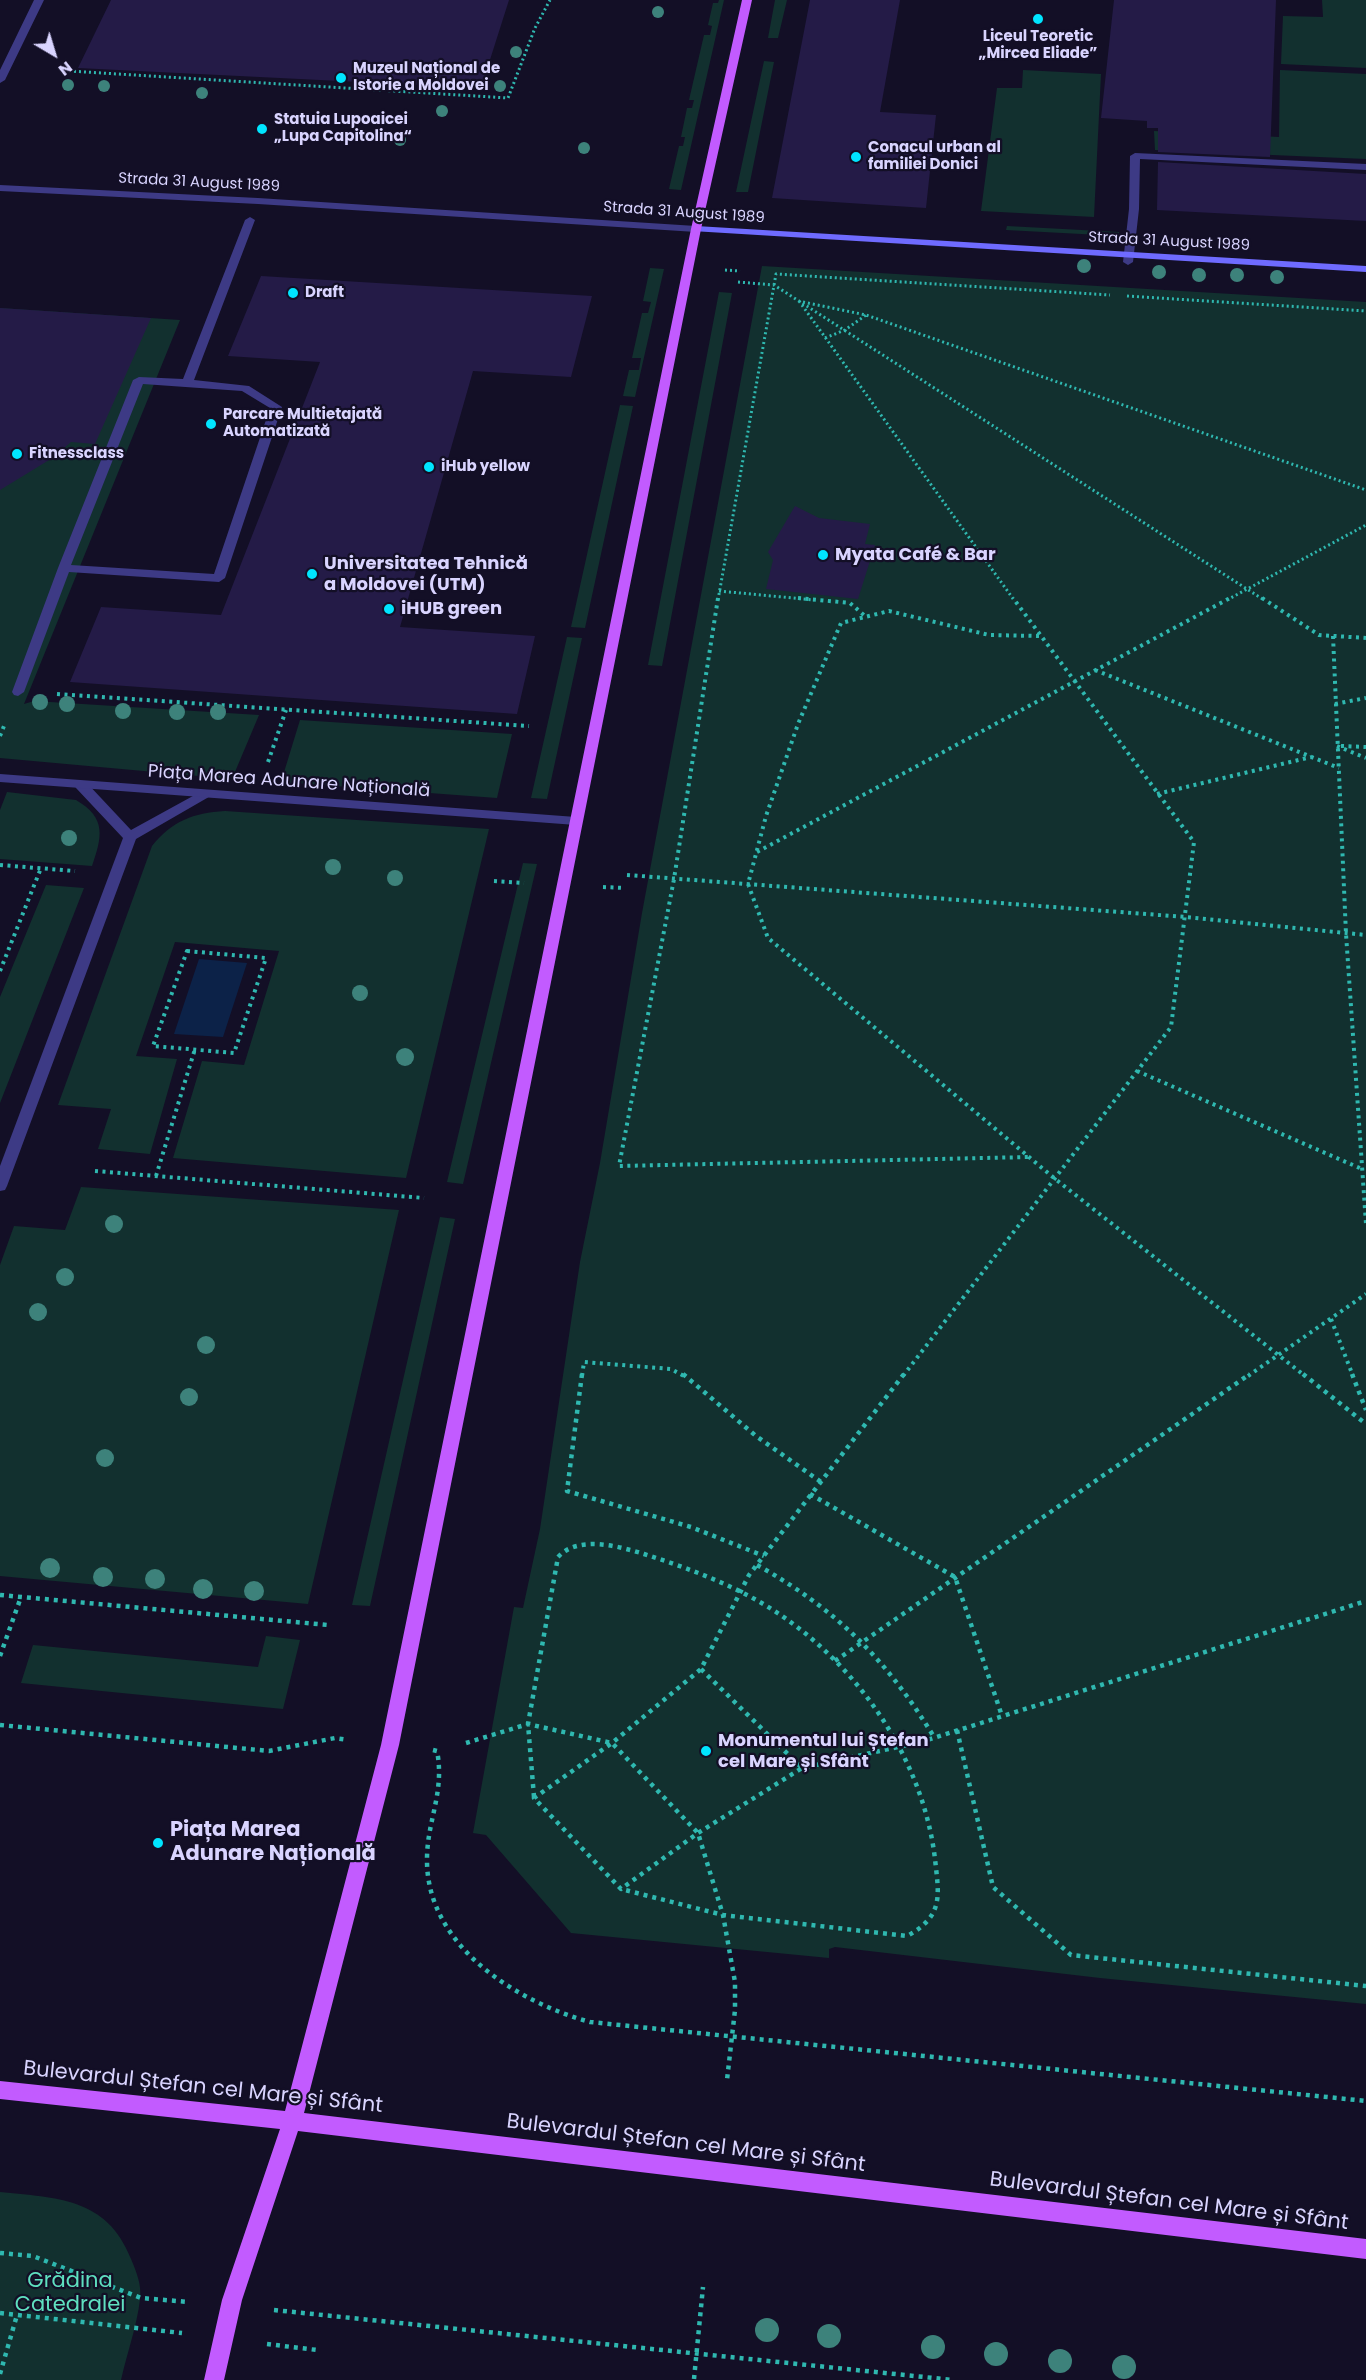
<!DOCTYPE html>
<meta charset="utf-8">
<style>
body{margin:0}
#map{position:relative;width:1366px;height:2380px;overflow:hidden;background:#130f26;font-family:Poppins,sans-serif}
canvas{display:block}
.north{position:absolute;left:24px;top:24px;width:60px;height:60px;-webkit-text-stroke:4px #130f26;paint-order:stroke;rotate:142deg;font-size:16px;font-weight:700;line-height:24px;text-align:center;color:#d9d4ff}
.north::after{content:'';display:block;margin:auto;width:21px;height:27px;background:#d9d4ff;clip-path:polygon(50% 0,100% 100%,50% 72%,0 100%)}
</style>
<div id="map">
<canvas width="1366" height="2380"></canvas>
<div class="north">N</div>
</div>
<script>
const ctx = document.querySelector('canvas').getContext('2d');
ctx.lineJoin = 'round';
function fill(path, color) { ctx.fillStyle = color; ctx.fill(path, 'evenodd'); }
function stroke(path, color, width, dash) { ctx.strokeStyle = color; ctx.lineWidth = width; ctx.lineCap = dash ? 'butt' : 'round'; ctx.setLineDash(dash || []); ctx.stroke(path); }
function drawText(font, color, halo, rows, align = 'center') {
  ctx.font = font + ' Poppins,sans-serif'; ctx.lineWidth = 4.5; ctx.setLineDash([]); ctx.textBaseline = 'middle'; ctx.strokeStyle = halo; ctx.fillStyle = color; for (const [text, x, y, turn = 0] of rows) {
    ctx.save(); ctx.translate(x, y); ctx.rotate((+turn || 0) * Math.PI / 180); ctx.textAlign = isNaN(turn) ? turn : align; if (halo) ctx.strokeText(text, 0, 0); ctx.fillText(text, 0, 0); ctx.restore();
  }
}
const green = new Path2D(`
 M719 0H724L681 190 669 189 679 146H683L685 137H681L687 108H692L694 100H689L704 35H710L712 26 708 25 713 3H718Z
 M775 0H787L778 38H768Z
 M1322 0H1366V68L1281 64 1283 16 1323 17Z
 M764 61 774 62 748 192H736Z
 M1023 70 1101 74 1094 217 981 211 997 88H1022Z
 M1280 70 1366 74V159L1155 150 1154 131 1279 137Z
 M1007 226 1119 232V236L1006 230Z
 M762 266 1366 302V2004L1100 1978 835 1947 829 1949V1958L571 1933 486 1835 473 1833 514 1607 523 1608 540 1529 580 1262 600 1163 642 913Z
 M650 268 664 269 635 397 623 396 629 370H639L641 358H632L642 313H648L651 302 643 301Z
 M719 292 732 293 662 666 648 665Z
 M0 308 180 320 24 704 34 701 259 715 232 779 0 758Z
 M620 405 633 406 585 628 571 627Z
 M567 637 582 638 547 799 531 798Z
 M300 720 512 734 497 798 281 782Z
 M7 792 76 800C107 818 102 837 92 866L0 859V810Z
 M225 811 489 829 406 1178 173 1158 202 1061 244 1065 279 951 175 942 136 1056 177 1059 150 1154 98 1149 111 1109 58 1105 152 846C172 821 193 813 225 811Z
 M523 863 537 864 463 1184 447 1182Z
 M46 885 84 888 0 1103V997Z
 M81 1187 399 1210 308 1604 0 1576V1265L14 1226 65 1230Z
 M440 1217 455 1219 370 1606 352 1605Z
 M266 1636 300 1640 283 1709 21 1683 33 1645 258 1667Z
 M0 2192C56 2198 107 2197 131 2259 136 2271 142 2285 140 2299 137 2326 127 2353 121 2380H0Z`);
const water = new Path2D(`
 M199 959 247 963 223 1037 174 1034Z`);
const building = new Path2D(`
 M111 0H509L481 88 78 68Z
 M810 0H900L880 112 936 115 926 208 772 198Z
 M1114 0H1276L1270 157 1158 152V128H1147V121L1101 118Z
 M1158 162 1366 174V221L1157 210Z
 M261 276 592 296 571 377 473 371 400 627 535 636 517 714 70 682 101 607 221 615 320 362 228 356Z
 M0 308 151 318 95 444 71 442 54 457 0 490Z
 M795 506 819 518 870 524 865 544 875 545 858 599 766 589 773 560 768 552Z`);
const pathFar2 = new Path2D(`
 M69 71 508 98 535 28 550 0
 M725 270 740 271
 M738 282 774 285 1264 600
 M1127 296 1366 311
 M799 301 1014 600
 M803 302 866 315 1366 490
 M825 338 845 330 866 315
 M719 591 814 600
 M718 600 776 274 1110 295
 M1227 600 1366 525`);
const pathFar1 = new Path2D(`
 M718 598 674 879 619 1166 1030 1157
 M798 598 850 603 866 617
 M1262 598 1319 635 1366 638
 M1039 636 989 635 889 611 841 623 798 724 766 816 748 884 768 938 1054 1178 1305 1376
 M1333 636 1346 934 1366 1224
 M1095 670 1339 768
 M57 694 529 726
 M1335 704 1366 698
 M0 736 4 726
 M1337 746 1366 758
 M1341 746 1366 747
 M268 762 286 710
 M1157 794 1311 757
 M757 852 1230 598
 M0 865 75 871
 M627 875 1186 917 1366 935
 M494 881 524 883
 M603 887 625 888
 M187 951 266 958 234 1053 153 1046Z
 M0 971 41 868
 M1137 1071 1362 1169
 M95 1171 424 1198
 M156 1176 195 1049
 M1331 1319 1353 1376
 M582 1376 584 1362 671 1369 684 1376
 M903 1376 1171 1027 1194 842 1013 598
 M1248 1376 1366 1294`);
const path = new Path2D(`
 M582 1374 567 1491 691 1527 764 1556
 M683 1374 756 1436 821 1482
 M904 1374 749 1575 701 1669 612 1743 534 1798 621 1889 698 1833 802 1768 921 1742 1366 1601
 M1303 1374 1366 1424
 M1352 1374 1366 1410
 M810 1494 955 1577 1002 1716
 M757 1565C836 1609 887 1660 934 1737
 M0 1595 328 1625
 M0 1656 21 1597
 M835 1661 1250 1374
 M701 1669 802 1768
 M0 1725 269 1751 335 1738 348 1740
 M957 1730 993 1887 1071 1955 1366 1986
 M466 1743 528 1724 612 1743 698 1833 723 1915 735 1982V2010L727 2080
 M433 1750 437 1751C445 1792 427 1821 427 1859 426 1946 517 2002 590 2022L1366 2101
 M534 1797 528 1724 558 1557C578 1535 618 1546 644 1554 688 1568 734 1585 773 1610 857 1664 923 1758 935 1859 939 1896 944 1916 907 1936L723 1915 621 1889
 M0 2253 33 2256 141 2298 189 2302
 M274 2310 953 2380
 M0 2313 182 2333
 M267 2344 317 2350
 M0 2374 17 2315
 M694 2379 703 2287`);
const lane = new Path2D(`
 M34 0H44L5 80 0 83V70Z
 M1135 153 1366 164V170L1140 159 1139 209 1133 262 1128 265 1123 262 1129 209 1130 156Z
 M250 217 255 220 194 380 249 386 282 407 225 578 219 582 69 572 24 692 18 696 14 695 12 692 58 568 133 380 139 377 183 379 245 220ZM143 384 242 391 270 408 214 574 71 565Z
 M81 781 86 782 131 830 202 791 207 790 214 794 136 839 7 1186 5 1190 0 1191V1166L123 838 76 788 74 785Z`);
const street = new Path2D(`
 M0 185 258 198 696 226 701 229 696 232 258 204 0 191Z
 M0 774 576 817 583 821 576 825 0 782Z`);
const secondary = new Path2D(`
 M696 226 1366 266V272L692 231 691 229Z`);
const primary = new Path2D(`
 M742 0H752L701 229 399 1745 304 2113 1366 2239V2259L298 2131 242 2300 224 2380H204L222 2300 280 2129 0 2099V2081L285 2111 381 1745 691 229Z`);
const trees = [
 [658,12,6],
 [516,52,6],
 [68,85,6],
 [104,86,6],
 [500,86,6],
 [202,93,6],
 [442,111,6],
 [400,140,6],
 [584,148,6],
 [1084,266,7],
 [1159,272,7],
 [1199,275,7],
 [1237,275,7],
 [1277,277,7],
 [40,702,8],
 [67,704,8],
 [123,711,8],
 [177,712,8],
 [218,712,8],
 [69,838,8],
 [333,867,8],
 [395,878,8],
 [360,993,8],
 [405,1057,9],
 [114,1224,9],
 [65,1277,9],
 [38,1312,9],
 [206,1345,9],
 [189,1397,9],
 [105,1458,9],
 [50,1568,10],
 [103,1577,10],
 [155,1579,10],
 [203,1589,10],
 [254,1591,10],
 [767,2330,12],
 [829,2336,12],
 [933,2347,12],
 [996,2354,12],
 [1060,2361,12],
 [1124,2367,12]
];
const markers = [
 [1038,19,6,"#00e5ff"],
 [341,78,6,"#00e5ff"],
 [262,129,6,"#00e5ff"],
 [856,157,6,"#00e5ff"],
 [293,293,6,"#00e5ff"],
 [211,424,6,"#00e5ff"],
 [17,454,6,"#00e5ff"],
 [429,467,6,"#00e5ff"],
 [823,555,6,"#00e5ff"],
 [312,574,6,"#00e5ff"],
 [389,609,6,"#00e5ff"],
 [706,1751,6,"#00e5ff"],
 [158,1843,6,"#00e5ff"]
];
const farPoinames = [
 ["Liceul Teoretic",1038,37,"center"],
 ["„Mircea Eliade”",1038,54,"center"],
 ["Muzeul Național de",353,69],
 ["Istorie a Moldovei",353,86],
 ["Statuia Lupoaicei",274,120],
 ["„Lupa Capitolina“",274,137],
 ["Conacul urban al",868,148],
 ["familiei Donici",868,165],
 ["Draft",305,293],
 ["Parcare Multietajată",223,415],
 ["Automatizată",223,432],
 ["Fitnessclass",29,454],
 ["iHub yellow",441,467]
];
const farStreetnames = [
 ["Strada 31 August 1989",199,183,3],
 ["Strada 31 August 1989",684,213,4],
 ["Strada 31 August 1989",1169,242,3]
];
const poiNames = [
 ["Myata Café & Bar",835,555],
 ["Universitatea Tehnică",324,564],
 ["a Moldovei (UTM)",324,585],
 ["iHUB green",401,609],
 ["Monumentul lui Ștefan",718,1741],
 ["cel Mare și Sfânt",718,1762]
];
const streetNames = [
 ["Piața Marea Adunare Națională",289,782,4]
];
const nearPoinames = [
 ["Piața Marea",170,1831],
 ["Adunare Națională",170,1855]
];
const nearStreetnames = [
 ["Bulevardul Ștefan cel Mare și Sfânt",203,2088,6],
 ["Bulevardul Ștefan cel Mare și Sfânt",686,2144,7],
 ["Bulevardul Ștefan cel Mare și Sfânt",1169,2202,7]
];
const nearParknames = [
 ["Grădina",70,2282],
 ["Catedralei",70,2306]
];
fill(green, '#12302f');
fill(water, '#0c2248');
fill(building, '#241b47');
stroke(pathFar2, '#2fb8b0', 3, [2, 3]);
stroke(pathFar1, '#2fb8b0', 4, [3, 4.5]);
stroke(path, '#2fb8b0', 4.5, [4, 5]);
fill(lane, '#3d3a85');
fill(street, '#3d3a85');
fill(secondary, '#6f6bff');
fill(primary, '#c25bff');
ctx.fillStyle = '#3d827b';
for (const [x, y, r] of trees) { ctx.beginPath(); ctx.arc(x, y, r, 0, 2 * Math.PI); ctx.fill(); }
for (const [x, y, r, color] of markers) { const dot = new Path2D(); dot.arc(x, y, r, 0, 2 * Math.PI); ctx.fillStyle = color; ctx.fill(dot); stroke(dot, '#130f26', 2); }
drawText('bold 15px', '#d9d4ff', '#130f26', farPoinames, 'left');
drawText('15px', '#d9d4ff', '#130f26', farStreetnames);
drawText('bold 18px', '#d9d4ff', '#130f26', poiNames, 'left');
drawText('18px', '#d9d4ff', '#130f26', streetNames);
drawText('bold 21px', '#d9d4ff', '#130f26', nearPoinames, 'left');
drawText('21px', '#d9d4ff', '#130f26', nearStreetnames);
drawText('21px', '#5fe0c0', '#130f26', nearParknames);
</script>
